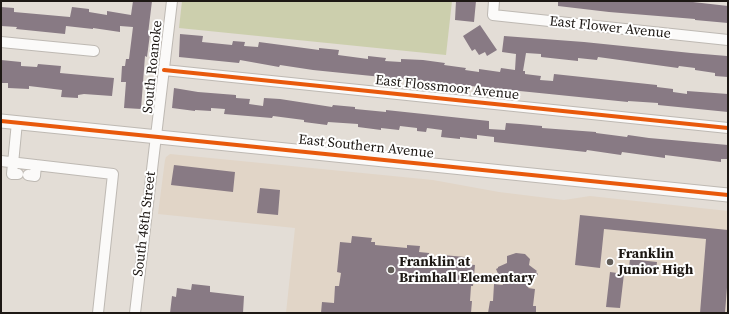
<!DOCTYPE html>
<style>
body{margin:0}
#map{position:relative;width:729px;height:314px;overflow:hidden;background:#e3ddd6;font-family:"Source Serif 4",serif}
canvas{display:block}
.frame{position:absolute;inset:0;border:2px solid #1d1814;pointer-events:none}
</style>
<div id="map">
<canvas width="729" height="314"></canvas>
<div class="frame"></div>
</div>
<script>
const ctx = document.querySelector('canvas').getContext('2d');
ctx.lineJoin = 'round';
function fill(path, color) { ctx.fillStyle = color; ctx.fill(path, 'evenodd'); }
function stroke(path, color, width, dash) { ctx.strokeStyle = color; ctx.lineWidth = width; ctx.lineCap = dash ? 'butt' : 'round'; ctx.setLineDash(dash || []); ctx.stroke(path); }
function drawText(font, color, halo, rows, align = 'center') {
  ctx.font = font + ' "Source Serif 4",serif'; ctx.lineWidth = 4; ctx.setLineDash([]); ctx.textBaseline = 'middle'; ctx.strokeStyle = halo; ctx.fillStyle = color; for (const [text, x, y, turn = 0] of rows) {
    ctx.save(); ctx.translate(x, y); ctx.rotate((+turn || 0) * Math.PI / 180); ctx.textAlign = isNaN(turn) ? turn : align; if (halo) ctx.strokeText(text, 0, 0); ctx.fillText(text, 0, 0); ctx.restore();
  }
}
const built = new Path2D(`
 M170 154 433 180 499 192 564 200 590 196 728 211V313H286L295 228 158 214 165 160 166 157Z`);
const green = new Path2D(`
 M182 1H452L446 55 179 28Z`);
const building = new Path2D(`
 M133 1H152L148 34H150L147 57 145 56 141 109 124 108 126 82H121L122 66H125L126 59H129L133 27 120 26V32L93 28V29L66 26 65 34 16 29 17 27 1 26V7L14 8V12L70 17 72 7 89 9V12L107 15V11L131 15Z
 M456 1H476L474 22 455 20Z
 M558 1H661L670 2 694 1 693 2 728 6V23L695 20V19L609 12 558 6Z
 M480 25 497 50 487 56 485 52 479 55 475 49 472 51 463 36Z
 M180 34 203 36 202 42 232 45 233 41 245 42 244 46 258 47 259 42 319 50V48L339 50 338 55 368 59V56L386 58 385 61 401 62V59L423 60 445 63 444 65 466 68 465 70 479 72V69L500 72 501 68 515 70 516 54 502 52 504 36 584 42 691 53 727 56 728 77 715 76V73L695 70V68L679 66 678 68 598 57 597 60 578 58V61L541 57V54L526 53 523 71H525V74L541 76 540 80 553 81 554 74 657 85V87L673 89V92L687 94V91L728 94V112L658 105V103L628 101V102L313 70 280 65 279 67 240 60 239 63 179 57Z
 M1 60 21 62V66L37 67 38 64 61 66 60 73 114 78 112 96 84 94 78 95V98L61 97 62 90 29 86V89L8 88V83H1Z
 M174 88 198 92 236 95V98L250 99 249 104 263 106 264 98 280 99 332 107 333 105 355 107V109L386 112V110L489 121V129L505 130 506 123 520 124 542 126V128L596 132V133L627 137 628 135 649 138 728 145V159H721V162L665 155V158L622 152 621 155 587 150 586 152 494 142V137L477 135V139L460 137V139L441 137 442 130 427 128 426 132 417 131V128L400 126 399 130 381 128V130L358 127V124L328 122 327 125 304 122V120L273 116 272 118 224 114 225 109 211 108V111L195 110V111L172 108Z
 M174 165 235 172 233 192 171 185Z
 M260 188 280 190 278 215 257 213Z
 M580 215 728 230V275L725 313H700L706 239 604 229 600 268 575 265Z
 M352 236 372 238 371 242H375V245L407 248V245L420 246 419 252 429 253V258L443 259V255L465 257V264L475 265 473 286H471L470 301H472L471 313H321L322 302 334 303 335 286H339L341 273 337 272 340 242 351 243Z
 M516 253 525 254 530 259 529 265 537 271 536 272 538 274 528 288 535 289 533 306H536V313H488L490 301H493L494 284 503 285 496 269 498 268V267L507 263V256Z
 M630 259 657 262 656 270 629 267Z
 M610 272 624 274 620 308 606 307Z
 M192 284 210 286V292L244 296 243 313H170L172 296 176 297 177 288 191 290Z`);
const minor = new Path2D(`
 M494 1 493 15 728 40
 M1 42 94 51
 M164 70 728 128
 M17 122 12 174H18
 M1 161 113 174 98 313
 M28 175 35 176 36 165
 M135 313 172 1`);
const major = new Path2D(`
 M1 121 728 195`);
const cycleway = new Path2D(`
 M164 70 728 128
 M1 121 728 195`);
const markers = [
 [610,262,4,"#625d58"],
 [391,270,4,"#625d58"]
];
const streetNames = [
 ["East Flower Avenue",610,28,6],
 ["South Roanoke",153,67,-84],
 ["East Flossmoor Avenue",447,88,6],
 ["East Southern Avenue",366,147,6],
 ["South 48th Street",145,224,-83]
];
const poiNames = [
 ["Franklin",618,254],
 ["Junior High",618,270],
 ["Franklin at",399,262],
 ["Brimhall Elementary",399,278]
];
fill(built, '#e1d5c7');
fill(green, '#cccfad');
fill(building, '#887a84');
stroke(minor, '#beb9b3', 12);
stroke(major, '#beb9b3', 15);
stroke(minor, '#fbfaf9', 10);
stroke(major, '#fbfaf9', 13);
stroke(cycleway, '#e8590c', 4);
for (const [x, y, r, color] of markers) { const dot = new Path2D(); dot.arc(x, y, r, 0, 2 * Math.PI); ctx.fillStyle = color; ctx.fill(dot); stroke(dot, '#fff', 1.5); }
drawText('14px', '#1d1814', '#fff', streetNames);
drawText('bold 14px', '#1d1814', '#fff', poiNames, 'left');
</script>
